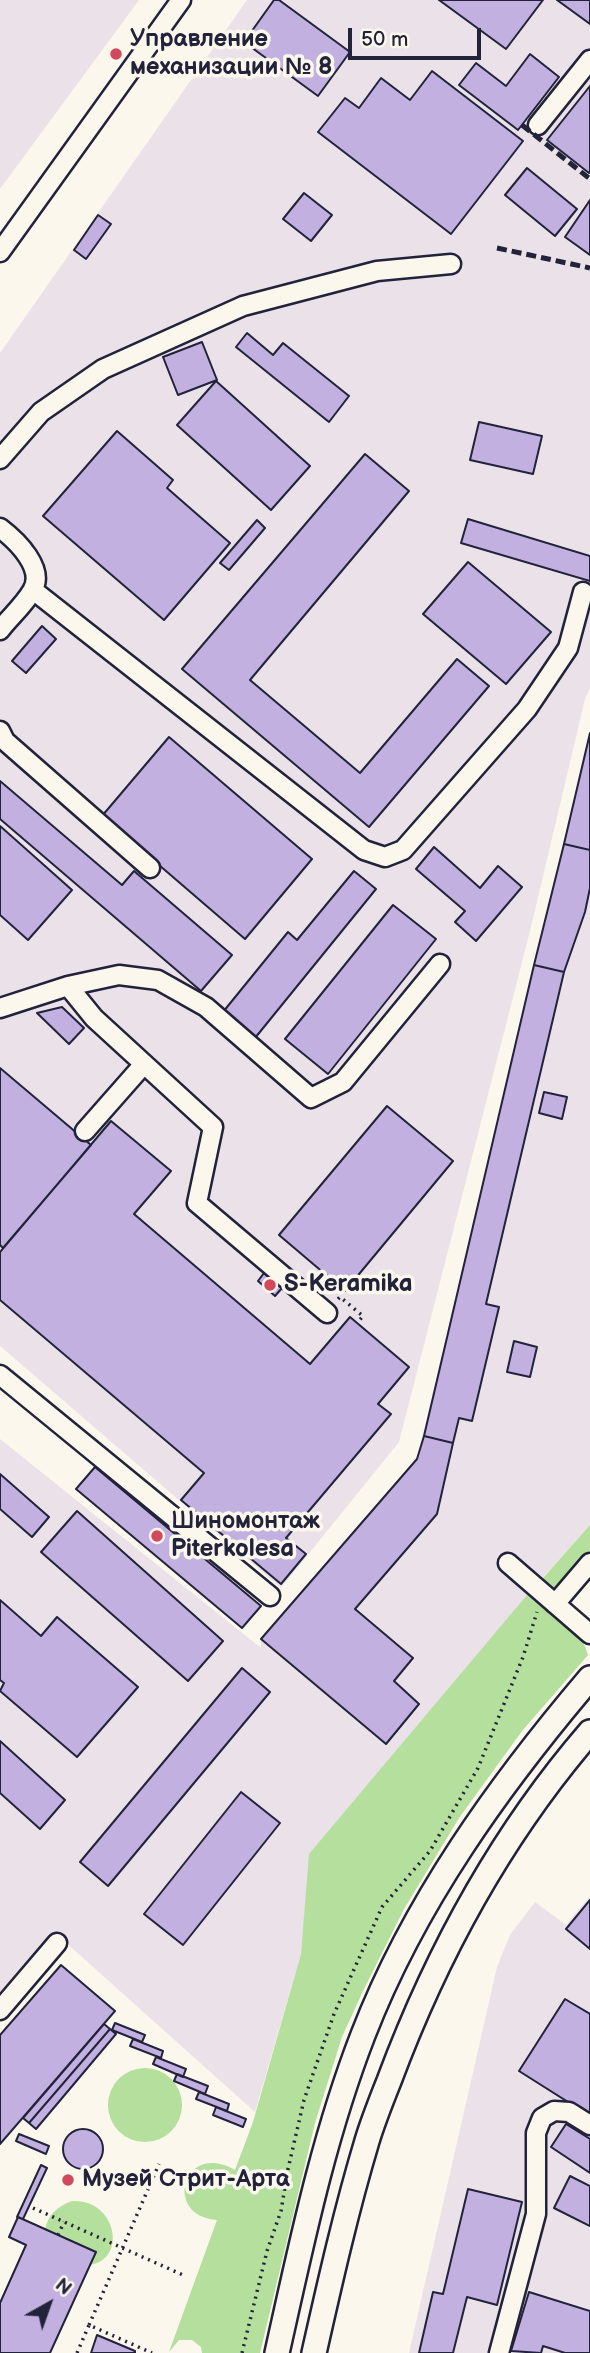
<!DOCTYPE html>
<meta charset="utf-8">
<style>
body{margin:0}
#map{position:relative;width:590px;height:2353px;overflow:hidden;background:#fbf7ec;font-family:"Balsamiq Sans",sans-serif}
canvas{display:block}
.north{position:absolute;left:14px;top:2269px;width:70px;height:70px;-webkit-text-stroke:5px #fbf7ec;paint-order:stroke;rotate:40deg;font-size:19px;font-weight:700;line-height:28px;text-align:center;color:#22223b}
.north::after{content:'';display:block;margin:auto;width:24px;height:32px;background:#22223b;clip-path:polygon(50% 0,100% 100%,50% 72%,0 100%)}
.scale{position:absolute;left:348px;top:28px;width:133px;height:32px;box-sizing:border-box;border:4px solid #22223b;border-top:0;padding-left:9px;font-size:21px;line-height:24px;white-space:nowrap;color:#22223b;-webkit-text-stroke:5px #fbf7ec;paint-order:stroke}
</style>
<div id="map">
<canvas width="590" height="2353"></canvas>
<div class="north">N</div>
<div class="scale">50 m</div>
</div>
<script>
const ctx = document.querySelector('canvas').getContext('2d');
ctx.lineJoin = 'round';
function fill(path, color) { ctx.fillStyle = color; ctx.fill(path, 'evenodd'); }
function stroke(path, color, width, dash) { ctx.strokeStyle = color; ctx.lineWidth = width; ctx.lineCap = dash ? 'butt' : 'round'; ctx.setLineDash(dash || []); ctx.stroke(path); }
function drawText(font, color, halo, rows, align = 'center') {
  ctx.font = font + ' "Balsamiq Sans",sans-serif'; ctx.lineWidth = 7; ctx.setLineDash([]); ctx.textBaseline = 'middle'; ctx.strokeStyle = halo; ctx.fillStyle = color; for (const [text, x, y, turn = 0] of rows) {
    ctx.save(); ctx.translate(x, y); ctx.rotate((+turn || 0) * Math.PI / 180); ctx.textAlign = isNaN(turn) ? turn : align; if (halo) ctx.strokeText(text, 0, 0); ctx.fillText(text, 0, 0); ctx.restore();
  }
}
const built = new Path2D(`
 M0 0H139L0 189Z
 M247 0H590V688L585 699 531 927 399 1442 281 1588 0 1346V353Z
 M590 733V1525L535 1586 310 1854 301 1954 255 2112 63 1940 0 2010V1439L261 1648V1639L417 1459Z
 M590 1896V2353H409L497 1967 510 1935 535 1902 566 1925Z`);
const green = new Path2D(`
 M590 1525V1550L554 1590 542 1579Z
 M527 1595 583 1641 588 1655 522 1731 459 1818 404 1909 363 1991 342 2037 315 2123 260 2353H202L201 2347 192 2340H179L169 2352 217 2220C162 2216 183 2140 235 2170L253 2122 301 1954 309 1854Z
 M108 2105a37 37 0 1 1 74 0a37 37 0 1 1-74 0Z
 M72 2201C115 2198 129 2258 90 2265L95 2253 45 2230C48 2214 58 2206 72 2201Z`);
const building = new Path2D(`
 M274 0H279L350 52 318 96 244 42Z
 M439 0H543L506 49Z
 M557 0H590V24Z
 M530 54 559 77 518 130 459 85 476 63 506 86Z
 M432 71 523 141 451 234 318 132 345 98 359 108 381 78 410 100Z
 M590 86V171L589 173 547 140Z
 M527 168 577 209 555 236 505 195Z
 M304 193 332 215 311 241 283 219Z
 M590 200V255L565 237Z
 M98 215 111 224 86 259 74 250Z
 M247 333 273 355 283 343 349 396 329 422 236 347Z
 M202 342 217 380 178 395 163 357Z
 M216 381 310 466 271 510 177 425Z
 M479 422 542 436 533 474 470 460Z
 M117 431 173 480 167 488 230 543 164 620 43 516Z
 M365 454 409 491 250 680 360 773 457 659 489 686 369 827 182 669Z
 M468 519 590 556V581L461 543Z
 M257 520 265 528 229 570 220 563Z
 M468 562 551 632 506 684 423 614Z
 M42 626 56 639 26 673 12 661Z
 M590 733V850L564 844Z
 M169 737 312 859 245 939 102 816Z
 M0 781 122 885 134 871 232 955 201 991 0 819Z
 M0 826 72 890 28 940 0 915Z
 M564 844 590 850V888L585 912 564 972 534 965Z
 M434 847 480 888 498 866 522 887 476 941 455 922 465 911 416 869Z
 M354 871 376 889 255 1038 223 1012 288 932 297 940Z
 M393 905 436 939 328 1074 285 1039Z
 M534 965 564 972 486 1304 499 1307 472 1421 459 1418 453 1443 424 1436Z
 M62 1007 84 1028 69 1044 37 1013Z
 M0 1068 91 1145 3 1248 0 1245Z
 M544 1092 567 1097 562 1119 539 1113Z
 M387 1106 453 1161 345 1291 279 1235Z
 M111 1121 171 1171 134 1214 310 1364 350 1317 409 1367 378 1404 391 1414 286 1538 306 1554 281 1584 181 1500 204 1473 0 1300V1252Z
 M264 1273 282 1288 275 1296 258 1281Z
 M514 1341 537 1347 530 1377 507 1372Z
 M424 1436 453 1443 437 1514 355 1609 413 1658 394 1681 419 1704 386 1744 261 1639 417 1459Z
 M95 1467 261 1606 242 1628 76 1489Z
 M0 1474 49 1517 32 1537 0 1509Z
 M77 1511 223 1641 188 1681 41 1552Z
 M0 1600 41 1636 57 1617 138 1687 77 1757 0 1691 4 1683 0 1680Z
 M242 1668 270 1692 108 1886 80 1862Z
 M0 1741 65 1800 40 1829 0 1793Z
 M241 1792 280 1823 183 1945 144 1914Z
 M590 1900V1949L566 1929Z
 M61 1965 115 2011 0 2144V2035Z
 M565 1999 590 2014V2116L519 2071Z
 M115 2023 145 2035 142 2042 112 2030Z
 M104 2024 110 2029 29 2123 23 2118Z
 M110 2029 116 2034 36 2129 29 2123Z
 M133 2039 163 2051 161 2058 130 2046Z
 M156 2057 186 2069 183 2077 153 2064Z
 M177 2074 208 2086 205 2094 174 2081Z
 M199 2092 229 2104 227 2111 196 2099Z
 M216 2107 246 2119 243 2127 213 2115Z
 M566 2124 590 2139V2173L551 2147Z
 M63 2149a20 20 0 1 1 40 0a20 20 0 1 1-40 0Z
 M19 2134 49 2146 46 2154 16 2141Z
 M41 2165 47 2168 23 2219 17 2217Z
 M570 2176 590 2186V2226L554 2208Z
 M468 2189 522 2202 497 2305 467 2297 453 2353H419L433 2292 443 2294Z
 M18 2217 96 2252 50 2353H0V2303L26 2245 9 2237Z
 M529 2292 590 2311V2353H565L543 2346 541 2353 511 2351Z
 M97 2335 135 2351V2353H91Z`);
const path = new Path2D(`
 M338 1299 340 1297 363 1316 357 1323
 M33 2208 183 2275
 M58 2235 64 2222
 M89 2325 159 2164
 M77 2353 89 2325 152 2353
 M242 2353 267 2251 281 2211 288 2169 304 2100 334 2014 382 1907 430 1851 478 1768 523 1657 537 1612`);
const minor = new Path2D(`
 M538 125 590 60
 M0 252 181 0
 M0 459 41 412 103 369 243 306 377 271 451 264
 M0 528C17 541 46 569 32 591 24 605 10 617 0 630
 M33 590 364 850 385 857 403 850 527 709 568 648 583 592
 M0 731 5 741 150 868
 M68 986 94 1018 213 1127 197 1203 327 1313
 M0 1008 68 986 119 975 158 980 206 1007 311 1098 343 1082 440 964
 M85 1131 144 1064
 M0 1375 270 1596
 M508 1563 590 1634
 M555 1604 590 1563
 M0 2010 57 1943
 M499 2353 536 2214V2133L542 2118 554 2111 569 2112 590 2125`);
const major = new Path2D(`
 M277 2353C301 2246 323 2138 363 2035 414 1903 499 1785 590 1678
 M314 2353C330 2282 346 2211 367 2141 373 2121 381 2101 389 2081 436 1955 502 1834 590 1732`);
const rail = new Path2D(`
 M522 125 590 179
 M497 248 590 268`);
const markers = [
 [116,54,7,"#d1495b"],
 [270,1285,7,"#d1495b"],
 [157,1536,7,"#d1495b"],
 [68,2180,7,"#d1495b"]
];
const poiNames = [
 ["Управление",130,40],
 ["механизации № 8",130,68],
 ["S-Keramika",284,1285],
 ["Шиномонтаж",171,1522],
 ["Piterkolesa",171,1550],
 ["Музей Стрит-Арта",82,2180]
];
fill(built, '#eae2e8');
fill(green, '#b4df9c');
fill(building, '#c2b0e0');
stroke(building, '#22223b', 2);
stroke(minor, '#22223b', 23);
stroke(major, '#22223b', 28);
stroke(path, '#22223b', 3.5, [2, 5]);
stroke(minor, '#fbf7ec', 18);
stroke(major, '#fbf7ec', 23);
stroke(rail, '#22223b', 5, [10, 5]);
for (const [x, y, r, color] of markers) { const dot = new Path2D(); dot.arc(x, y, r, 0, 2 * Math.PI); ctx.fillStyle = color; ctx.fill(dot); stroke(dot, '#fbf7ec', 2.5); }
drawText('bold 24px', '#22223b', '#fbf7ec', poiNames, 'left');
</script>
